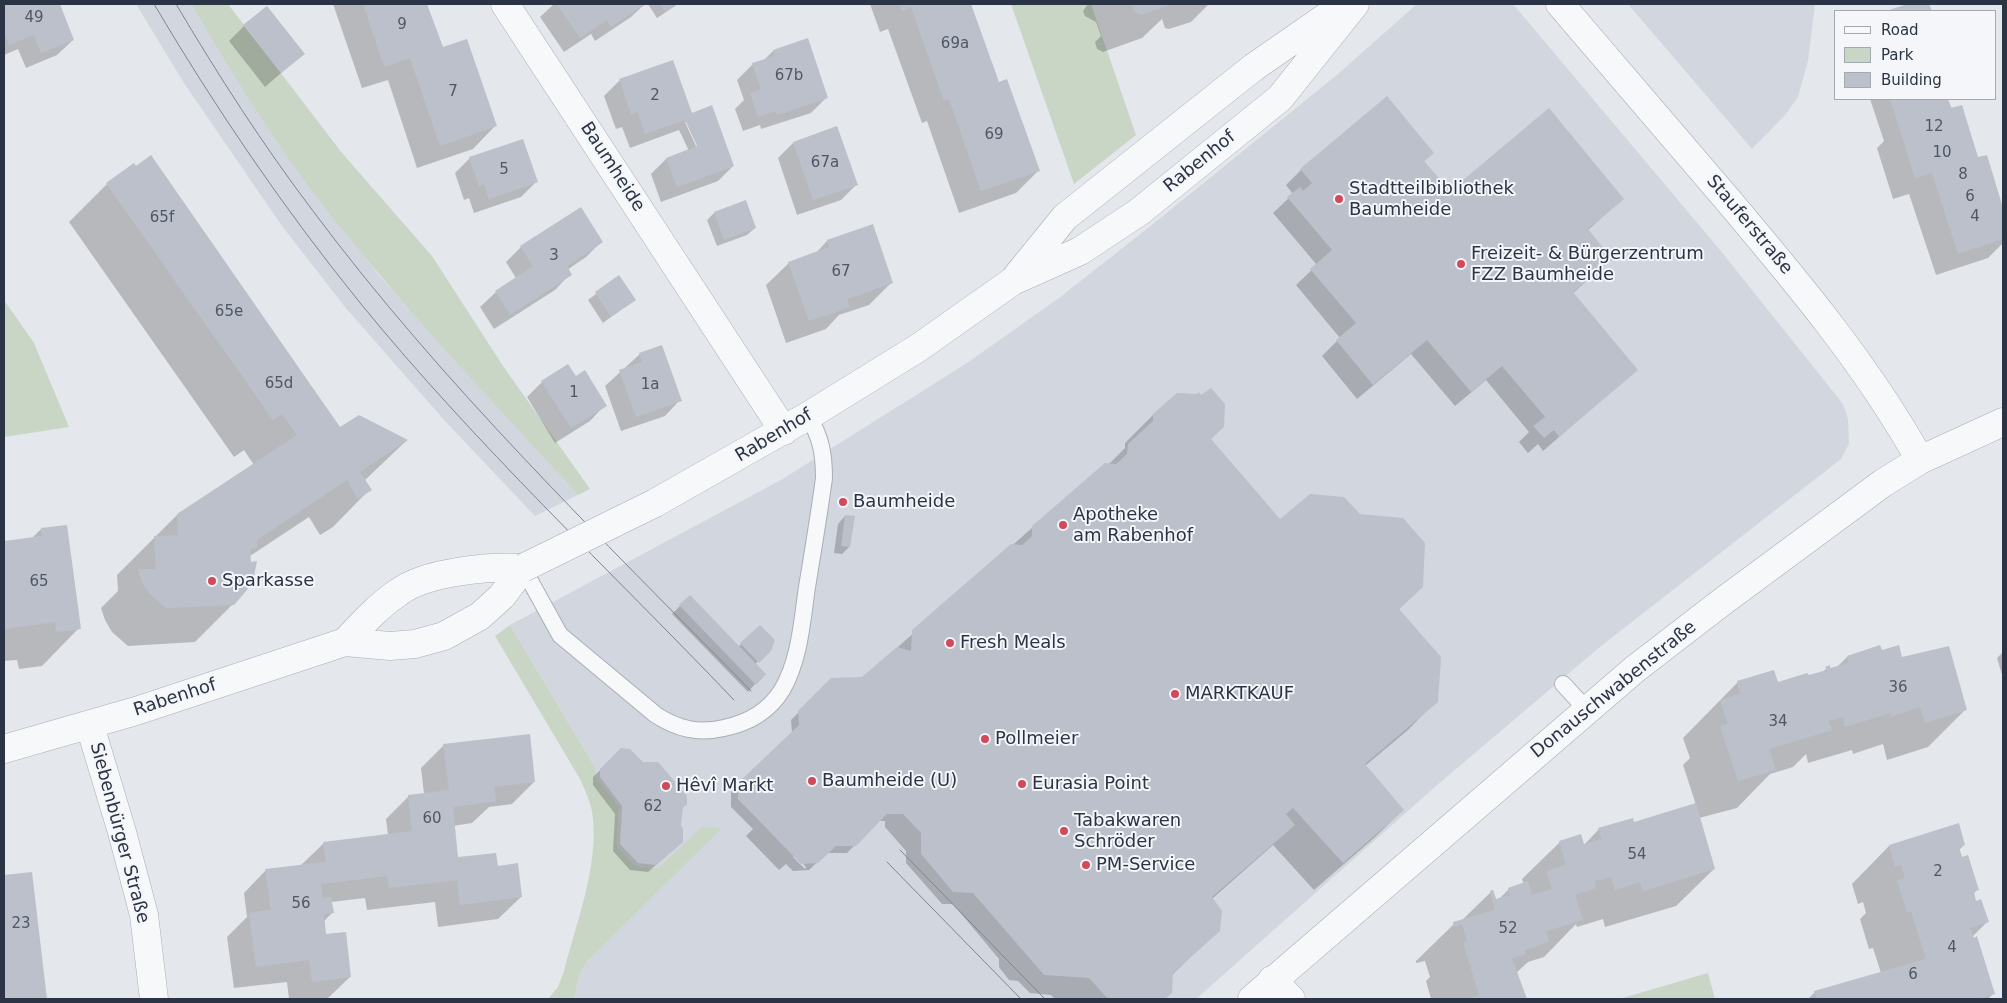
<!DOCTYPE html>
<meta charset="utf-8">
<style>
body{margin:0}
#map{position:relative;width:2007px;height:1003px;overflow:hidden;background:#e4e7ec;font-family:"DejaVu Sans",sans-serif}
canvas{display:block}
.frame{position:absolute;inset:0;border:5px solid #2b3445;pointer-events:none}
.legend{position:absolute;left:1834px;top:10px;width:162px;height:90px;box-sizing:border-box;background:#f4f6f9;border:1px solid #a4a8b1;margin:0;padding:6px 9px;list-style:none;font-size:15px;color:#2b3445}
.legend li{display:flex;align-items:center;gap:10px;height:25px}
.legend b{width:25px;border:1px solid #a4a8b1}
</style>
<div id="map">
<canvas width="2007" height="1003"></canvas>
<div class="frame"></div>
<ul class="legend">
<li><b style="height:6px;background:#f7f8fa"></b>Road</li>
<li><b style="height:14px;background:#c9d6c5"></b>Park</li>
<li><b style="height:14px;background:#bbc0ca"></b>Building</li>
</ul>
</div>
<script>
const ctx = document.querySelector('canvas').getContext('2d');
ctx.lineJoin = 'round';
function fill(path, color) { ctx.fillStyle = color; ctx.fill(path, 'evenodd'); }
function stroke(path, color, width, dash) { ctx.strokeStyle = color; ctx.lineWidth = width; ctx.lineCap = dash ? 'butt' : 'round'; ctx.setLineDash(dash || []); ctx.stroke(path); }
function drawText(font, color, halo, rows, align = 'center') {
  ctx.font = font + ' "DejaVu Sans",sans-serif'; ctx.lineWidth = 4; ctx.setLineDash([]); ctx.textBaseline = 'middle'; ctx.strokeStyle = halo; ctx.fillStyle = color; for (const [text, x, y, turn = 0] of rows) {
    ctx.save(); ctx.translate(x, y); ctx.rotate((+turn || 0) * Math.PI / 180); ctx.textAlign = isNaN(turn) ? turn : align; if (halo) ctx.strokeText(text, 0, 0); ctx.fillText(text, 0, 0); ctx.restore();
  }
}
const built = new Path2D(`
 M136 4H191L260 116 318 198 382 279 578 495 535 516 445 421 345 307 282 226 184 83Z
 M1417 4H1513L1720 250 1843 404 1848 419 1849 444 1841 459 1601 646 1436 786 1196 999H574L579 976 587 961 702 828 658 868 636 866 617 846 619 807 596 777V769L510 625 781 480 967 363 1059 298 1153 224 1338 74Z
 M1628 4H1815L1808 61 1798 97 1786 114 1752 149Z`);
const green = new Path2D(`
 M191 4H228L342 153 432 256 503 366 590 489 578 495C490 398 399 304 319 200 271 138 231 71 191 4Z
 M1011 4H1091L1136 135 1074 184Z
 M4 300 34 343 69 427 4 437Z
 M510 625 596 769V777L619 807 617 846 636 866 658 868 702 827 722 828 587 961 579 976 574 999H548L558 987 564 971C576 924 598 867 593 819 592 805 586 792 580 779L495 636Z
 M1708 973 1715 999H1619Z`);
const shadow = new Path2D(`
 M4 4H58L73 40 57 55 26 68 18 49 4 55Z
 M333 4H426L442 49 495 126 473 149 417 168 388 80 362 88Z
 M554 4H645L631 17 595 41 591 34 564 52 540 17Z
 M648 4H678L657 18Z
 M870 4H970L998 83 1038 171 1016 193 959 213 927 121 922 123 888 29 880 32Z
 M1088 4H1209L1191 22 1169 29 1165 28 1162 19 1142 38 1103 52 1097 49 1095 42 1101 36 1096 22 1085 16 1083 11Z
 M1912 4H1928L1931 11H1888Z
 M244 26 303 54 265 87 229 41Z
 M773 51 827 97 811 113 761 129 760 125 743 131 735 109 744 100 737 80 753 64 763 61Z
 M672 61 691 114 733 166 718 181 661 202 651 174 666 159 689 151 679 130 630 148 622 127 616 129 604 96 619 81ZM685 122H687L701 151 699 153Z
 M1870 99H1947L1978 159 1986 156 2003 212V243L1988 258 1936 275 1909 194 1893 199 1877 148 1884 141Z
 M793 143 857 184 841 200 797 215 778 158Z
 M1433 153 1423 162 1449 193 1622 199 1587 231 1611 259 1572 294 1636 370 1543 451 1538 444 1528 453 1519 442 1529 432 1486 380 1455 406 1411 354 1357 399 1322 356 1340 338 1296 285 1317 265 1273 213 1293 194 1286 185 1301 170Z
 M470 158 536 182 521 197 474 213 469 198 464 200 455 173Z
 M133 165 340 429 406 441 364 481 370 489 333 527 320 535 309 517 250 556 233 604 195 642 128 646 112 632 105 620 101 608 118 591 117 575 177 515 254 465 244 450 234 457 69 222 107 184Z
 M714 213 755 228 747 235 717 246 707 220Z
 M827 241 892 282 869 305 839 315 826 329 786 343 766 285 789 263 815 254Z
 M601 242 586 257 567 270 570 274 555 290 494 329 480 307 496 292 516 278 506 262 521 247Z
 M619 277 634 300 603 323 588 300Z
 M640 354 680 400 665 416 621 431 605 386Z
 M576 378 605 405 590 421 555 443 527 397 542 382Z
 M1154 414 1210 439 1280 520 1422 587 1398 610 1436 701 1408 730 1365 766 1403 810 1374 838 1314 890 1273 845 1212 899 1218 930 1171 976V993L1164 999H1055L1051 995 1030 993 1018 981 1009 980 999 967V959L953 904H942L906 863V851L885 827V821H879L847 853H827L809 870 793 871 786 864 779 870 746 836 753 829 731 807V792L792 733 791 720 832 680 863 678 1033 527 1108 465 1125 448V443ZM795 855 806 867 805 869 793 857Z
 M845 516 849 547 842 554 834 553 838 524Z
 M41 529 79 628 42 666 19 669 17 660 4 661V542L32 538Z
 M690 596 738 647 760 627 770 650 753 666 764 674 748 692 672 614Z
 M1880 647 1881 652 1901 658 1966 709 1928 747 1887 760 1883 744 1853 754 1852 750 1808 763 1806 754 1793 767 1770 774 1737 808 1699 818 1714 869 1676 906 1605 927 1603 919 1577 927 1576 924 1544 957 1528 962 1515 974 1521 984 1526 999H1431L1426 981 1430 977 1425 961 1416 963V961L1454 924 1461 921 1491 892 1497 901 1509 889 1524 884 1522 879 1560 842 1583 846 1599 829 1633 823 1696 805 1683 765 1690 758 1683 738 1738 682 1777 683 1808 676 1822 672 1829 667V669L1837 667 1847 657Z
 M2003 652V678L1997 658Z
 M444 745 534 782 512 804 489 807 472 823 453 826 457 859 496 867 521 897 498 919 438 927 435 902 367 910 365 898 331 902 332 913 323 922 325 936 350 977 327 999H289L287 982 234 988 227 937 247 917 244 893 266 870 301 865 324 843 388 835 386 819 409 796 424 794 421 768Z
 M622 749 642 763 685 805 681 809 679 826 682 842 648 872 630 870 613 851 615 814 593 785V777Z
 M1964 845 1959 850 1961 858 1978 889 1973 894 1975 902 1987 922 1972 937 1993 994 1988 999H1808L1815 992 1881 973 1873 948 1869 949 1860 919 1866 913 1863 902 1858 904 1852 884 1889 846Z
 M31 874 46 999H4V877Z`);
const building = new Path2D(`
 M4 4H60L74 40 41 53 34 35 9 45 4 32Z
 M363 4H427L443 47 467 39 497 126 440 146 410 58 384 67Z
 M557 4H646L611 27 607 20 580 38Z
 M660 4H677L665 11Z
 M899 4H971L999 82 1007 79 1040 171 981 191 949 99 944 101 911 7 902 11Z
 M1132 4H1172L1141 15 1134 11Z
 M1908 4H1929L1932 11H1886Z
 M267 6 305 54 281 73 243 25Z
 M808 38 828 98 777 115 775 111 758 117 750 93 761 89 752 63 775 56 773 50Z
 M673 60 692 113 712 105 734 166 677 187 666 158 697 146 685 120 645 134 638 112 631 114 619 79Z
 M1387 96 1434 153 1424 161 1450 191 1549 108 1624 199 1588 229 1612 259 1573 292 1638 370 1559 437 1554 430 1544 438 1533 426 1545 417 1502 366 1471 392 1427 340 1373 385 1336 340 1356 323 1310 269 1332 250 1287 197 1300 187 1303 191 1312 183 1300 169Z
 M1890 99H1948L1951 108 1962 105 1978 157 1987 155 2000 198 2003 208V239L1958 254 1932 173 1915 178Z
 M837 126 858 185 813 200 793 142Z
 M523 139 538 182 489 199 484 184 479 186 469 157Z
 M151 155 340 427 359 415 408 440 360 472 372 490 358 499 347 480 257 540V548L250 549 251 562 257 561 254 576 247 590 234 605 166 608 150 594 142 582 138 569H156L154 536 178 535 177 514 297 435 282 414 273 420 106 183 134 163 136 166Z
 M746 200 756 228 724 240 714 212Z
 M581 207 603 242 567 266 572 275 510 315 495 291 533 266 520 246Z
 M873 224 893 283 847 299 850 307 809 321 788 262 829 247 827 240Z
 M619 275 636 300 611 317 595 292Z
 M662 345 682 401 636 417 619 370 642 362 639 353Z
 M568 364 576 376 585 370 607 406 571 428 541 381Z
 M1211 388 1225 404 1224 427 1211 439 1280 519 1310 494 1344 497 1360 514 1403 518 1425 543 1423 587 1399 609 1441 657 1438 702 1365 764 1404 810 1343 863 1293 808 1286 814 1295 825 1212 897 1222 911 1220 931 1173 973 1172 993 1165 999H1108L1089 978 1044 975 973 893 953 892 921 854V833L903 814H887L856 846H836L818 863 801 864 738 799V783L799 725 798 711 831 678 862 677 897 647 911 651 912 630 1011 544 1022 545 1032 536V526L1105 463 1116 464 1127 454 1128 444 1153 421V414L1177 393 1197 394 1199 392 1201 395Z
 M845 515 855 516 850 547 841 546Z
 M67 525 81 629 56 632 55 622 4 629V541L42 536 41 528Z
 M690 595 766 674 756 685 679 605Z
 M760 625 775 640 771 651 759 663 740 643Z
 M1880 645 1882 650 1899 645 1902 657 1949 646 1967 710 1925 723 1920 707 1890 717V713L1845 727 1843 717 1828 721 1832 730 1769 749 1776 770 1738 781 1720 726 1728 724 1720 700 1740 694 1737 681 1774 670 1778 682 1807 673 1809 675 1827 670 1825 667 1830 665V668L1849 663 1847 656Z
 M530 734 535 782 494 787 496 801 453 807 458 857 496 853 498 866 518 863 522 897 460 905 457 880 389 888 387 876 321 884 323 898 331 897 334 913 324 914 326 934 346 932 351 977 312 982 309 960 256 967 249 913 271 910 265 869 326 862 323 842 412 831 408 795 449 790 443 744Z
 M621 748 630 749 643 762H658L687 796V805L683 807 681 825 683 829V842L656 865 638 863 620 844 622 806 600 777V769Z
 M1696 803 1715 869 1643 891 1640 882 1615 890 1611 877 1595 881 1596 888 1575 895 1583 920 1546 931 1549 942 1525 950 1526 954 1512 958 1527 999H1466L1479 995 1463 942 1467 941 1462 924 1454 927 1453 922 1495 910 1490 891 1493 890 1496 899 1510 895 1508 888 1528 881 1532 895 1552 889 1546 871 1566 865 1559 841 1581 834 1584 844 1602 839 1598 828 1633 818 1634 822Z
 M1959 823 1965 845 1959 847 1962 857 1968 855 1979 890 1974 891 1976 901 1981 899 1989 922 1970 928 1974 938 1977 936 1995 994 1979 999H1817L1814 991 1926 959 1911 911 1907 912 1897 880 1905 878 1901 865 1895 867 1889 845Z
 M32 872 47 999H4V875Z`);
const service = new Path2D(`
 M523 568 560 635 656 715C678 729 698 734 724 728 748 723 769 711 782 690 800 659 802 621 807 587 813 551 819 515 824 478 824 454 821 437 808 416
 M1563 684 1587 710`);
const minor = new Path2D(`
 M505 4 784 431
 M1560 4C1616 69 1671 134 1727 199 1797 282 1867 365 1920 460
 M90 726 122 832 144 915 154 999
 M1272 980 1291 999
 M1252 999 1635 669 1722 602 1883 483 1920 460 2003 422`);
const tertiary = new Path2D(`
 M1017 276 1065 217 1254 67 1342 6
 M655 503 808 416 918 348 1013 281 1080 251 1139 212 1280 98 1355 4
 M345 642C362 624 378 606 399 592 426 572 489 566 523 568
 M4 749 136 711 345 642 390 646 415 644 444 636 480 616 502 596 523 568`);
const tram = new Path2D(`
 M154 4C216 109 284 209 361 304 476 445 609 569 734 700
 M176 4C218 75 263 145 313 211 442 384 600 537 751 691
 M900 850 1045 999
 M887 862 1021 999`);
const tertiaryBridge = new Path2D(`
 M523 568 655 503`);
const markers = [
 [1339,199,5,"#d1495b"],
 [1461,264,5,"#d1495b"],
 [843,502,5,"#d1495b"],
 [1063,525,5,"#d1495b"],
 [212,581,5,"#d1495b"],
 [950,643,5,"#d1495b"],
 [1175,694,5,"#d1495b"],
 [985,739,5,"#d1495b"],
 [812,781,5,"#d1495b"],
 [1022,784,5,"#d1495b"],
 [666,786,5,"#d1495b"],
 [1064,831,5,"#d1495b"],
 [1086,865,5,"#d1495b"]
];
const numberNames = [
 ["49",34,18],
 ["9",402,25],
 ["69a",955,44],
 ["67b",789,76],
 ["7",453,92],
 ["2",655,96],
 ["12",1934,127],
 ["69",994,135],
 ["10",1942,153],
 ["67a",825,163],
 ["5",504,170],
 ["8",1963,175],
 ["6",1970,197],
 ["4",1975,217],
 ["65f",162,218],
 ["3",554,256],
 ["67",841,272],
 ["65e",229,312],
 ["65d",279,384],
 ["1a",650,385],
 ["1",574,393],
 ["65",39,582],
 ["36",1898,688],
 ["34",1778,722],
 ["62",653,807],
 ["60",432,819],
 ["54",1637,855],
 ["2",1938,872],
 ["56",301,904],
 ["23",21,924],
 ["52",1508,929],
 ["4",1952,948],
 ["6",1913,975]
];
const streetNames = [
 ["Rabenhof",1200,162,-39],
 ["Baumheide",612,167,57],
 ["Stauferstraße",1749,225,50],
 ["Rabenhof",774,436,-31],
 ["Donauschwabenstraße",1614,690,-39],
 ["Rabenhof",175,698,-18],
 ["Siebenbürger Straße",119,833,75]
];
const poiNames = [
 ["Stadtteilbibliothek",1349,189],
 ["Baumheide",1349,210],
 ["Freizeit- & Bürgerzentrum",1471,254],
 ["FZZ Baumheide",1471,275],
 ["Baumheide",853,502],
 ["Apotheke",1073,515],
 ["am Rabenhof",1073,536],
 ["Sparkasse",222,581],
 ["Fresh Meals",960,643],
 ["MARKTKAUF",1185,694],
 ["Pollmeier",995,739],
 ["Baumheide (U)",822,781],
 ["Eurasia Point",1032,784],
 ["Hêvî Markt",676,786],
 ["Tabakwaren",1074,821],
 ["Schröder",1074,842],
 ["PM-Service",1096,865]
];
fill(built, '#d2d6de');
fill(green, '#c9d6c5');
fill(shadow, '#0003');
fill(building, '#bbc0ca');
stroke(service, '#a9aeb7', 18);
stroke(minor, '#a9aeb7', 29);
stroke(tertiary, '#a9aeb7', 29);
stroke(service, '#f7f8fa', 16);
stroke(minor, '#f7f8fa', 28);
stroke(tertiary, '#f7f8fa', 28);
stroke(tram, '#7d8696', 1);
stroke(tertiaryBridge, '#a9aeb7', 29, []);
stroke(tertiaryBridge, '#f7f8fa', 28);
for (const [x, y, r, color] of markers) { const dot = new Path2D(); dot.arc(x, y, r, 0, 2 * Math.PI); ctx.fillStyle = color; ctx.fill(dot); stroke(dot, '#f4f6f9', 2); }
drawText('15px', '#4f5766', null, numberNames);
drawText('18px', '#2b3445', '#f4f6f9', streetNames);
drawText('18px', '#2b3445', '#f4f6f9', poiNames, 'left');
</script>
